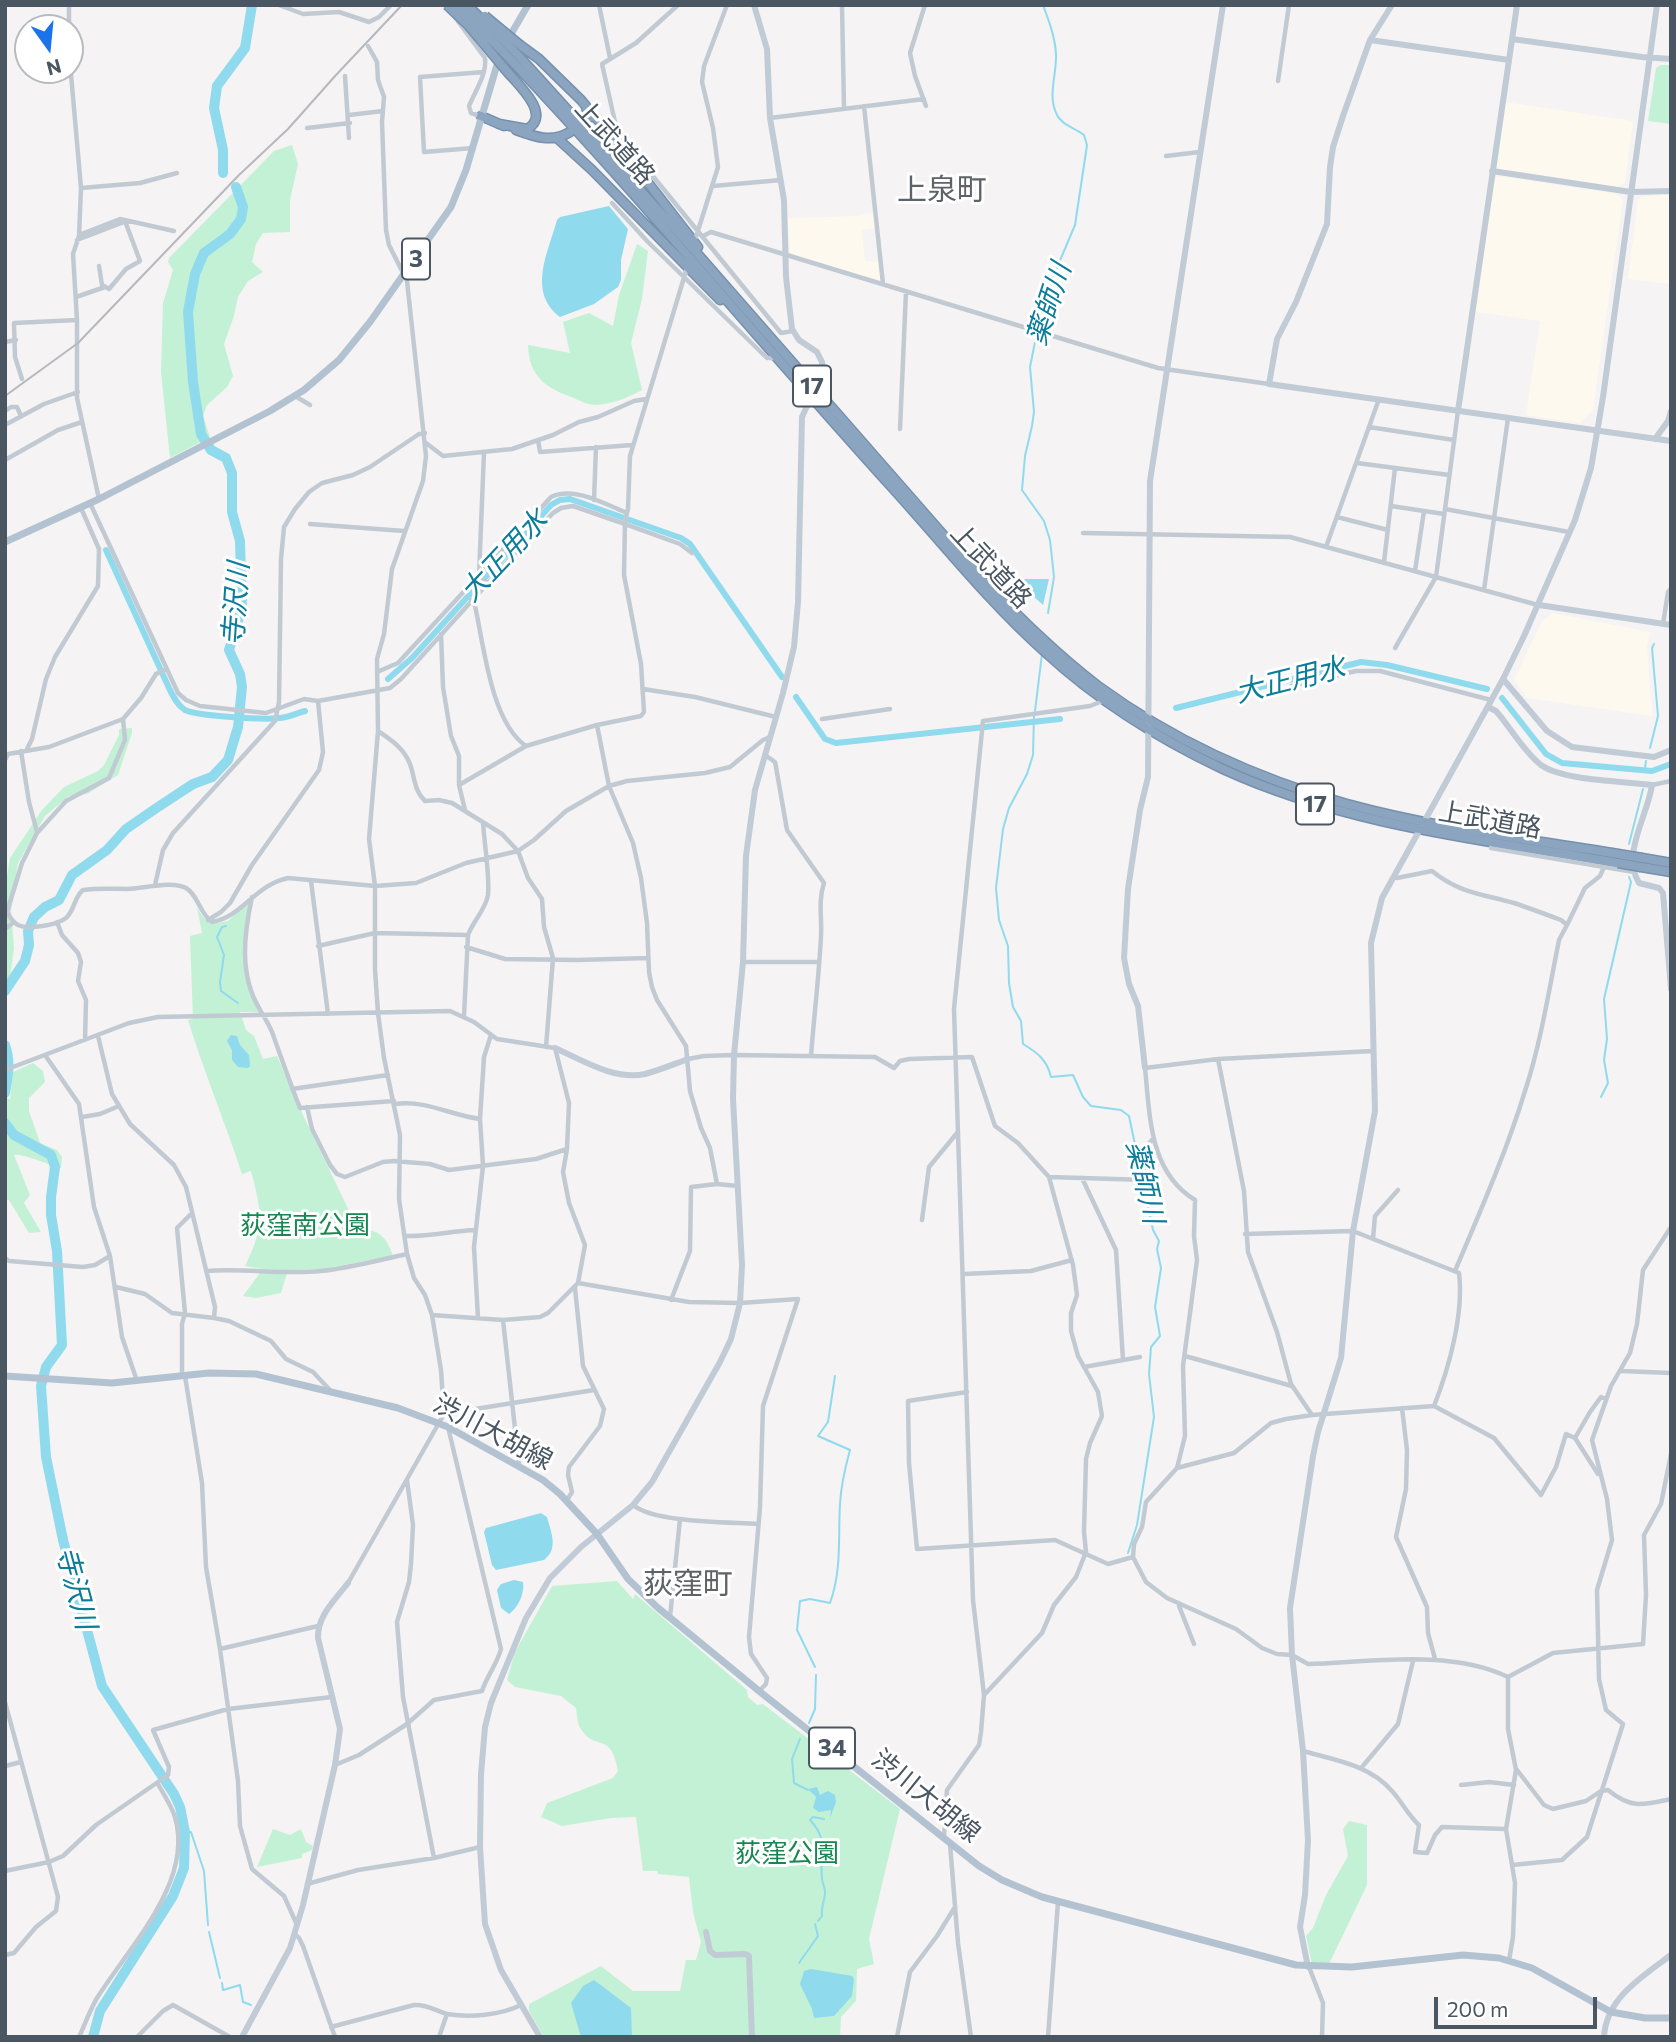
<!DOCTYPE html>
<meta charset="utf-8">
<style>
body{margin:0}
#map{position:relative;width:1676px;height:2042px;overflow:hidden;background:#f5f3f3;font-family:Commissioner,sans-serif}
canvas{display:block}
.frame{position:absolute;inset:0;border:7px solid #4a5661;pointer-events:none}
.north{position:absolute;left:14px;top:14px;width:70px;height:70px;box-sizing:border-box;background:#fff;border:2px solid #b7bbc0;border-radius:50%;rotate:165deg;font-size:19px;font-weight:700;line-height:28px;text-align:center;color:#4a5661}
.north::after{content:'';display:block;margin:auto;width:24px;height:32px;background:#1a73e8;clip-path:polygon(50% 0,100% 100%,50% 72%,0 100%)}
.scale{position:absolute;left:1434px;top:1997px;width:163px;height:32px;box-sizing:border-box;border:4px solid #4a5661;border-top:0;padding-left:9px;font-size:21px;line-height:24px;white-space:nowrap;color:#4a5661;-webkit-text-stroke:5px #fff;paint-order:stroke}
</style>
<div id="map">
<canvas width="1676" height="2042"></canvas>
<div class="frame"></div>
<div class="north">N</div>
<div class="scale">200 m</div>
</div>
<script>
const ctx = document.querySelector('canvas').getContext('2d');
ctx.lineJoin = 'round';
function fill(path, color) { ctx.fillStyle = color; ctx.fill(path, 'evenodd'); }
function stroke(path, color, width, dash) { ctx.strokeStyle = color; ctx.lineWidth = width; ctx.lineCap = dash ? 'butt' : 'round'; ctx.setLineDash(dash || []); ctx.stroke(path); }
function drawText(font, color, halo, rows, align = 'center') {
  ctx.font = font + ' Commissioner,"Noto Sans JP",sans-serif'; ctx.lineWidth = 6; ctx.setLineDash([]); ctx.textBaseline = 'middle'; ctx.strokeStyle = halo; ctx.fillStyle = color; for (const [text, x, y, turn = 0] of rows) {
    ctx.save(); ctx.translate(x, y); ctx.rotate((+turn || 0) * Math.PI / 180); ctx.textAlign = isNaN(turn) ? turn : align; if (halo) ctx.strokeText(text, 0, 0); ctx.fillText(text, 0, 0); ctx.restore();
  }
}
const commercial = new Path2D(`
 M1505 102 1633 121 1625 182 1618 187 1499 169 1497 166Z
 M1498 176 1617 194 1623 200 1593 410 1580 423 1526 415 1540 321 1476 312 1494 179Z
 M1671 195V284L1628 279 1638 200 1645 196Z
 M875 213 877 228 862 230 865 261 880 262 882 281 790 254 788 218 860 216 861 214Z
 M1553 613 1650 632 1647 647 1652 716 1527 698 1514 680 1542 621Z`);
const green = new Path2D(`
 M1661 65H1671V124L1648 121 1656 68Z
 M292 145 298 164 290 200V232L263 233 256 244 252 262 263 272 248 281 238 297 234 316 224 344 233 376 227 387 207 405 203 416 210 437 170 458 161 372 163 303 173 270 168 262 169 258 274 151Z
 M637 244 648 251 642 299 631 343 642 390C627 398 612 404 595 405 588 405 580 401 574 398 546 388 529 377 528 345L570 353 563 322 589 313 613 326 619 295Z
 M132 728V733L118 775 87 794 69 796 45 816 18 863 11 911 14 948 10 977 5 989V888L10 858 42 810 64 787 98 771 104 765 119 735V729Z
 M250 903C239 949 243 968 259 1012H240L246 1030 254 1036 263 1059 277 1056C301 1115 331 1171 358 1230 378 1228 387 1237 393 1256L322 1269 288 1270 281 1293 256 1298 243 1296 263 1269 245 1266C265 1226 262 1214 251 1171L242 1174C225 1122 204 1072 188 1020L193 1019 190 936 202 933 197 907 202 916 211 924 228 921 242 907Z
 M33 1063 43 1071 45 1082 29 1098V1111L40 1143 57 1150 62 1157 61 1168C48 1165 23 1153 14 1155L30 1195 24 1203 41 1232 29 1233 9 1200 5 1199V1098L10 1099 13 1072Z
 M617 1581 633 1599 635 1594 747 1690 748 1697 757 1705 763 1704 900 1809 869 1939 874 1964 857 1969 856 2001 841 2017 840 2037H544L529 2011V2004L601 1966 633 1991H680L686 1960H696L701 1942 693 1912 689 1877 658 1874 657 1871H643L636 1817 611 1818 562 1826 541 1817 547 1803 613 1778 618 1771C611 1730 595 1752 581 1729 577 1724 577 1714 576 1708L561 1696 515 1687 507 1680 515 1652 552 1586Z
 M1349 1821 1367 1825V1885L1329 1964H1312L1306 1936 1313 1928 1326 1895 1348 1856 1343 1829Z
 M273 1829 290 1835 301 1829 306 1842 313 1846 312 1850 302 1854V1858L257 1867Z`);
const water = new Path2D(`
 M609 206 628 229 621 260V280L618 287 594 304 560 317C527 292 548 253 557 220L560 217Z
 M1020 579H1049L1043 605 1019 583Z
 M231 1035 237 1036 240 1045 249 1055 250 1066 248 1068 238 1067 232 1060V1050L227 1041Z
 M541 1513 547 1517C551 1532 559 1549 544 1560L496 1570 492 1565 484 1532 486 1528Z
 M514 1580 523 1582C525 1593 518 1608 509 1614L501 1608 497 1590 501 1584Z
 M817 1787 820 1795 828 1791 835 1795 836 1802 830 1818 831 1810 819 1812 813 1808 816 1797 808 1789Z
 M811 1969 852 1976 854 1979 852 1996 834 2016 814 2018 812 2009 800 1984 804 1971Z
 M594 1980 631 2008 632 2037H581L571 2003 583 1986Z`);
const stream = new Path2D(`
 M1043 5C1049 21 1055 37 1056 54 1057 75 1047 95 1057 115 1062 125 1075 128 1084 135L1087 145 1075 225 1056 270 1040 317 1030 367 1034 412 1032 426 1025 456 1022 490 1044 521 1050 540 1054 577 1048 613
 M1671 442V518
 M1035 711 1042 654
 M1034 716 1033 755 1027 774 1009 808 1003 829 996 888 999 920 1008 946 1009 983 1013 1007 1021 1021 1023 1044C1038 1053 1047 1060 1051 1077L1073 1075 1083 1097 1091 1106 1121 1110 1129 1116 1153 1230 1159 1241 1157 1249 1161 1268 1155 1307 1160 1336 1151 1347 1149 1374 1154 1417 1137 1525 1128 1553
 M1650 748 1658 716 1652 648 1654 644
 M1645 768 1646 761
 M1629 844 1643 789
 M226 926 222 927 217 937 224 955 220 982 221 991 238 1003
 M1601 1097 1608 1083 1604 1060 1607 1039 1604 999 1631 882 1629 877
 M56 1499 67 1539 64 1540
 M815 1667 797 1630 800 1601 810 1599 830 1603C842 1570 838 1538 840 1504 841 1485 845 1468 850 1450L818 1436 828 1422 835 1376
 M809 1723 815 1709 816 1675
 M800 1739 792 1759 794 1783 808 1790
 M185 1832H191L204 1871 208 1925
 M818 1921 822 1916C821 1907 824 1902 825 1894 826 1888 822 1884 822 1878 819 1857 830 1840 810 1820L813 1817 824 1819
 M209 1932 220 1978
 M799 1963 818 1936 815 1924
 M222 1983 223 1990 240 1985 243 2002 251 2005`);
const canal = new Path2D(`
 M106 550 169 688C173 696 177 705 185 710 197 716 264 720 279 718 287 718 297 713 305 711
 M388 679 412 658 551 505 560 500 570 499 681 538 690 544 782 677
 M796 697 825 739 836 743 1060 719
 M1502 698 1546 754 1562 763 1652 771 1671 764
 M1176 708 1361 662 1387 665 1487 689`);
const river = new Path2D(`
 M223 173V150L214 108 217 86 245 48 252 5
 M5 991 25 961 29 945 28 931 34 917 45 907 59 900 72 875 107 850 126 829 155 809 193 784 212 777 228 760 238 727 242 687 240 674 229 650 242 608 240 541 232 512V473L226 458 211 450 201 434 193 382 188 312 195 274 204 253 230 234 241 219 243 207 236 187
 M5 1045C11 1062 8 1076 5 1093
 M5 1123 14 1135 51 1155 55 1167 51 1197V1215L57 1251 62 1345 46 1367 41 1386 46 1457 63 1540 102 1686 174 1794 180 1807 185 1832 184 1868 173 1896 100 2011 93 2037`);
const street = new Path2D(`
 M279 5 303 14 339 12 369 22 379 17 391 5
 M599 5 610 58
 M678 5 636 43 602 64 615 122 621 137 781 333 793 331
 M842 5 844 108
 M925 5 910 53 915 76 926 106
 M454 16 485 58C487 75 475 91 469 106L471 113 480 116
 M69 28V5
 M70 63 81 188 79 236 73 254 77 320V398L99 499
 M345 76 349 138
 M1278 81 1289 5
 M864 106 883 284
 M349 115 383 111
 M770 118 924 99
 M307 128 350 123
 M473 148 424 152 420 77 484 72
 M1166 156 1200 152
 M713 186 781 180
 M81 188 140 183 177 173
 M612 203 648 242 767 358H776
 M79 235 120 219 174 231
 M703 236 711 232 1158 368 1269 384
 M696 237 718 167 713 128 702 82 704 66 727 5
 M77 240 124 222
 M99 266 102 285 109 289 126 269 140 261 125 221
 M76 297 105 287
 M5 342 16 340
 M22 379 15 357 14 323 77 320
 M295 396 310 405
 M5 411 11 407H17L21 416
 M5 425 44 404 78 392
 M1369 427 1454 440
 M900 429 906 292
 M538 440 540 452 632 445
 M426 443 443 456 512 449 553 435 579 422 598 417 634 401 646 399
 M484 452 479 576 487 583
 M5 460 58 430 82 422
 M1357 463 1449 475
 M594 500 596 447
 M90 503 178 693 186 700 200 706 266 713 304 699 318 701 390 688 401 679 517 551 553 513 561 508 573 506 625 524 680 544 692 553
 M1391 506 1444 514
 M1445 509 1569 532
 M1337 517 1388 530
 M310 524 404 531
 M1083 533 1290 537 1538 605
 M1326 547 1379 399
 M1384 562 1395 468
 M1415 571 1424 511
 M1484 590 1508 418
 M471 600 475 606C484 646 491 722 526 746
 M1663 624 1668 592 1671 588
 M441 634 443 687 451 736 459 756V785L465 810
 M1395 648 1436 577 1458 411
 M377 672 398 663 551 497C574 486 605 504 627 513
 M1291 686 1356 671H1380L1491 700
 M643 689 695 697 776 717
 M123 719 125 740 109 778 66 801 37 833 22 863 7 912C10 917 12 922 18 925 28 930 57 925 66 918 75 910 74 897 83 890 98 888 112 889 127 889 143 889 171 880 186 888 198 895 200 914 212 922 242 917 255 885 288 878L375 886 416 883 466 863 518 851 534 840 566 811 609 786 627 781 705 773 730 767 763 740 770 737
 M822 719 890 709
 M597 725 609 786 633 843 641 878 647 923 649 972 652 987 657 1000 686 1046 690 1091 701 1128 710 1148 717 1184
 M378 731C391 740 404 748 410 764 415 778 414 791 425 801L439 800 452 803 502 834 518 851 528 878 542 899 544 927 553 958 546 1047
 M27 749 32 739 46 679 55 657 98 586 99 549 81 508
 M21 751 29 802 37 832
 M765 755 775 762 776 767 787 830 824 883C818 901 822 918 821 936 819 976 814 1016 811 1056
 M5 760 8 754 49 747 123 719 141 698 156 674 166 669
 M459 785 526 746 597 725 641 716 644 712 641 664 624 575 625 521 628 509 630 456 686 271
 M1652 785 1671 781
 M1492 844 1491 848 1634 872
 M1393 877 1397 878 1432 871C1459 893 1482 894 1514 903 1529 908 1545 914 1561 920L1567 925 1559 940C1549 990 1541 1042 1525 1091 1506 1153 1480 1212 1455 1271
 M311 881 328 1014
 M155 885 163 850 173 833 275 721 279 702 281 559 284 527 295 509 309 492 322 483 353 475 370 467 419 434 425 433
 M252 897C244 934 239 974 259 1008 263 1016 268 1022 272 1032 281 1057 290 1083 300 1108L394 1101
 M208 920 221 912 230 903 252 865 319 770 323 752 318 701
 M57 922 62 935 78 953 81 962 78 981 86 1000 85 1040
 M1567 925 1585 888 1600 876 1604 867
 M5 929 14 922
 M468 935C473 921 486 909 488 895 490 876 484 842 483 822
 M318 946 375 933 468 935 464 1016
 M466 947 505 959 577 960 648 958
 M743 962H819
 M98 1036 112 1094 130 1124 174 1165 186 1187 215 1307 214 1318 229 1321 271 1341 286 1359 313 1372 330 1390
 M1373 1051 1218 1059 1145 1068C1150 1116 1149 1172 1195 1200L1194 1236 1197 1260 1183 1366 1185 1436 1177 1468 1146 1502 1142 1527 1134 1544 1133 1557 1146 1582 1167 1598 1236 1629 1262 1648 1277 1654 1292 1655 1308 1664C1371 1662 1450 1649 1508 1677
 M45 1055 79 1104 94 1207 110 1256 122 1337 137 1381
 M688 1059 704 1056 734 1055 875 1057 894 1068 900 1061 909 1059 972 1057 995 1126 1018 1143 1049 1177 1073 1265 1077 1295 1071 1313V1331L1078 1356 1098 1392 1102 1416 1090 1443 1086 1459 1084 1532 1086 1552 1076 1577 1054 1605 1042 1633 985 1694
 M1218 1059 1244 1191 1248 1252 1277 1332 1291 1384 1312 1415
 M5 1070 129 1023 158 1017 450 1011 474 1022 497 1039 555 1048 569 1103 567 1149 563 1172 569 1203 585 1245 578 1283 548 1313 540 1317 503 1320 432 1315
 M292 1089 388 1075
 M395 1104C428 1100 449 1115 480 1119
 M307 1107 312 1129 330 1165 337 1174 345 1177 383 1162 394 1161 430 1164 449 1170 536 1159 567 1149
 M82 1117 100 1114 119 1106
 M1049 1177 1147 1180V1146L1152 1140
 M1082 1178 1116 1250 1123 1360
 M922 1220 929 1167 957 1133
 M1245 1234 1353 1231 1459 1273C1464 1314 1449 1368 1434 1406
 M405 1236C429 1237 451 1231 475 1230
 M1373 1239 1375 1216 1398 1190
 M5 1258 9 1261 83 1267 95 1265 110 1256
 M206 1271C244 1268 283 1275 321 1271 350 1268 379 1260 407 1254
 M963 1274 1031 1271 1072 1260
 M578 1283 689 1302 740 1303 798 1299 763 1406 760 1507 749 1637 751 1654 767 1678 766 1684 759 1691
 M116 1287 145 1294 172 1313 214 1318
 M671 1300 690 1251 691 1187 717 1184 738 1186
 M478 1318 474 1247 483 1166 480 1119 484 1057 491 1035
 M503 1320 519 1465
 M1185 1356 1292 1386
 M1084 1367 1140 1357
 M1621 1371 1671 1373
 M182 1375V1324L185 1313 177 1228 192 1213
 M185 1376 202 1483 206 1567 220 1649 238 1781 240 1826 252 1869 284 1896 297 1925
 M967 1392 908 1401 909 1463 917 1549 1055 1540 1108 1564 1133 1557
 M1402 1408 1407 1450 1406 1489 1396 1537 1427 1607 1428 1633 1435 1659
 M444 1414 594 1390
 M1575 1438 1590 1412 1601 1397 1606 1399
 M1177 1468 1234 1453 1271 1423 1286 1419 1312 1415 1434 1406 1494 1438 1541 1495 1556 1467 1566 1434 1575 1438 1598 1474
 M407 1480 413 1525 411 1564 409 1582 397 1622 403 1697 434 1858
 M567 1500 572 1492 568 1475 569 1467 600 1426 604 1409 583 1366 575 1288
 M633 1505C655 1523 728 1522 758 1524
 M348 1583 444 1414 441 1370 432 1315 425 1295 414 1278 407 1254 399 1199 400 1135 384 1058 378 1013 375 970V886L369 839 378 731 377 659 384 634 392 569 423 481 426 456 407 281 389 245 386 230 382 122 384 97 378 80 377 62 368 46
 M1179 1606 1194 1644
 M670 1617 680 1519
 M220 1649 318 1626
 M1508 1677 1553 1653 1643 1644 1646 1595 1644 1535 1661 1504 1671 1454
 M1508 1677V1729L1516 1770 1506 1829 1515 1883 1513 1937 1509 1960
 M5 1702 58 1897 56 1911 36 1927 14 1953 5 1955
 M1303 1751C1335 1760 1370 1765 1392 1791 1402 1802 1408 1815 1419 1825L1415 1852 1427 1853 1435 1835 1442 1827 1506 1829
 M335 1765 359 1755 407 1724 434 1700 482 1691C487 1676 497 1664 501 1649L448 1427
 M5 1766 21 1762
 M1362 1767 1398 1724 1413 1661
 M1517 1770 1544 1805 1553 1809 1586 1801 1601 1791 1608 1790C1631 1809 1643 1805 1671 1799
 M1461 1785 1489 1782 1514 1785
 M944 1837 947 1790 979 1745 981 1732 984 1695 973 1600 954 1009 983 721 1090 706 1105 700
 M950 1844 958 1943 971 2037
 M1512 1865 1562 1860 1587 1837 1623 1724 1606 1710 1599 1679 1597 1590 1612 1540 1607 1499 1592 1440 1611 1386 1630 1353 1637 1324 1643 1270 1671 1227
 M5 1871 49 1862 63 1856 96 1825 168 1775 169 1767 153 1730 228 1709 332 1697
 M307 1884 358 1870 434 1858 480 1847
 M295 1934 299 1938 303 1946 335 2037
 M1309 1967 1323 2003 1322 2037
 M331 2027 414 2005C427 2004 436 2011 447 2014 470 2018 501 2015 521 2005
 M79 2037C85 2024 90 2010 97 1998 129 1947 194 1882 175 1817 171 1805 164 1795 158 1784
 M137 2037 163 2011 173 2005 230 2037
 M439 2037 447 2014
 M897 2037 910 1972 937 1936 955 1907
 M1048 2037 1058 1902`);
const secondary = new Path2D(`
 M1392 5 1370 40 1343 116 1333 147 1330 167 1327 224 1296 302 1277 339 1269 384 1671 441
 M1512 39 1642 57 1671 59
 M1370 40 1509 60
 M1492 171 1631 192 1671 191
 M1458 411 1517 5
 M1655 439 1668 421 1671 411
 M1539 605 1671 625
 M1503 679 1547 731 1572 747 1654 757 1671 750
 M1488 707 1496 711C1511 728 1523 751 1541 765 1564 781 1623 781 1652 785 1648 815 1621 854 1639 883L1659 888 1663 893 1671 989
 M555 1048C582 1060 615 1081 645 1074 660 1070 674 1064 688 1059
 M1145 1068 1138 1006 1129 984 1124 958 1128 889 1140 810 1148 777 1150 481 1223 5
 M706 1932 710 1951 715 1955 746 1954 749 1956 752 2037
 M1308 1967 1300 1927 1305 1895 1308 1840 1303 1751 1292 1655 1290 1608 1313 1456 1318 1432 1341 1358 1353 1231 1375 1111 1371 943 1382 898 1503 679 1524 636 1575 520 1591 468 1603 397 1657 5
 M242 2037 290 1948 303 1905 335 1765 340 1729 318 1638C317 1616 335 1600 348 1583
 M540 2037 501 1970 485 1924 480 1847 481 1774 485 1727 491 1703 526 1618 550 1578 581 1547 633 1505 652 1482 720 1362 731 1339 740 1303 742 1265 733 1099 734 1055 743 962 746 856 755 790 783 693 794 647 798 602 802 417 823 371 822 362 817 352 799 340 792 329 786 277 784 200 770 118 767 49 754 5
 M1604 2037C1606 1998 1643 1976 1671 1955`);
const primary = new Path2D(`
 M507 41 528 5
 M5 542 99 499 270 411 304 390 339 360 370 322 451 207 466 170 499 58
 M5 1376 112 1383 209 1373 256 1374 398 1408 448 1427 543 1480 560 1494 597 1534 628 1579 657 1607 759 1691 979 1866 1002 1880 1042 1897 1296 1965 1352 1967 1463 1955 1499 1958 1532 1968 1611 2012 1645 2018H1671`);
const highway = new Path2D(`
 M520 45 539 59 581 100 586 106 588 117
 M516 53 687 242 981 578C1018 616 1056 654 1098 686 1172 740 1258 779 1347 804 1435 828 1528 839 1618 854
 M510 59C641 197 762 344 890 485 941 541 988 601 1045 652 1097 700 1159 739 1223 769 1347 826 1485 840 1618 863
 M481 116 504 126
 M588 117H595L604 126 698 247
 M499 124 527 129C553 114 516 83 505 69
 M516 130C535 137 552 143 570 132
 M557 138 592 170 720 300
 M1642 858 1671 863
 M1641 867 1671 872`);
const rail = new Path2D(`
 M5 396 78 343 239 175 288 129 336 75 402 5`);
const highwayBridge = new Path2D(`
 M447 5 468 25 505 69
 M457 5 510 59
 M467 5 516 53
 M485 16 520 45
 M1618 854 1642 858
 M1618 863 1641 867`);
const shields = [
 [416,259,28],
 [812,386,38],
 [1315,804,38],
 [832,1748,46]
];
const shieldNames = [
 ["3",416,259],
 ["17",812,386],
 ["17",1315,804],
 ["34",832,1748]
];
const streetNames = [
 ["上武道路",615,142,48],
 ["上武道路",991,566,47],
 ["上武道路",1490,820,10],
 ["渋川大胡線",493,1432,28],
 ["渋川大胡線",926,1796,39]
];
const parkNames = [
 ["荻窪南公園",305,1225],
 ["荻窪公園",787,1853]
];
const waterNames = [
 ["薬師川",1049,304,-72],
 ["大正用水",504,556,-47],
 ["寺沢川",236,604,-86],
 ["大正用水",1290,680,-14],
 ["薬師川",1145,1182,77],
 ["寺沢川",76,1588,75]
];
const quarterNames = [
 ["上泉町",942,190],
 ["荻窪町",688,1584]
];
fill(commercial, '#fdf9ef');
fill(green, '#c3f1d5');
fill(water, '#90daee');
stroke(stream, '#90daee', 2);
stroke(canal, '#90daee', 6);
stroke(river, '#90daee', 10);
stroke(highway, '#7690ad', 11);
stroke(street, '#c1cad2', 4.5);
stroke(secondary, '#c1cbd6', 6);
stroke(primary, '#b3c2d1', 7);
stroke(highway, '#8ba5c1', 8);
stroke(rail, '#b5b8bd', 2);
stroke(highwayBridge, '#7690ad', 11, []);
stroke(highwayBridge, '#8ba5c1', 8);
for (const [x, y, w] of shields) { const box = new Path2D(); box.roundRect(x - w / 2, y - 20.5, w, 41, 5); ctx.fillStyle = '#fff'; ctx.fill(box); stroke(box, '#4a5661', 2); }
drawText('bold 24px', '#4a5661', null, shieldNames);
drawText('26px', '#4a5661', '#fff', streetNames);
drawText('26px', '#17864f', '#fff', parkNames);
drawText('italic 28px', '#0c7c9b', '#fff', waterNames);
drawText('30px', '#5f6368', '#fff', quarterNames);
</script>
